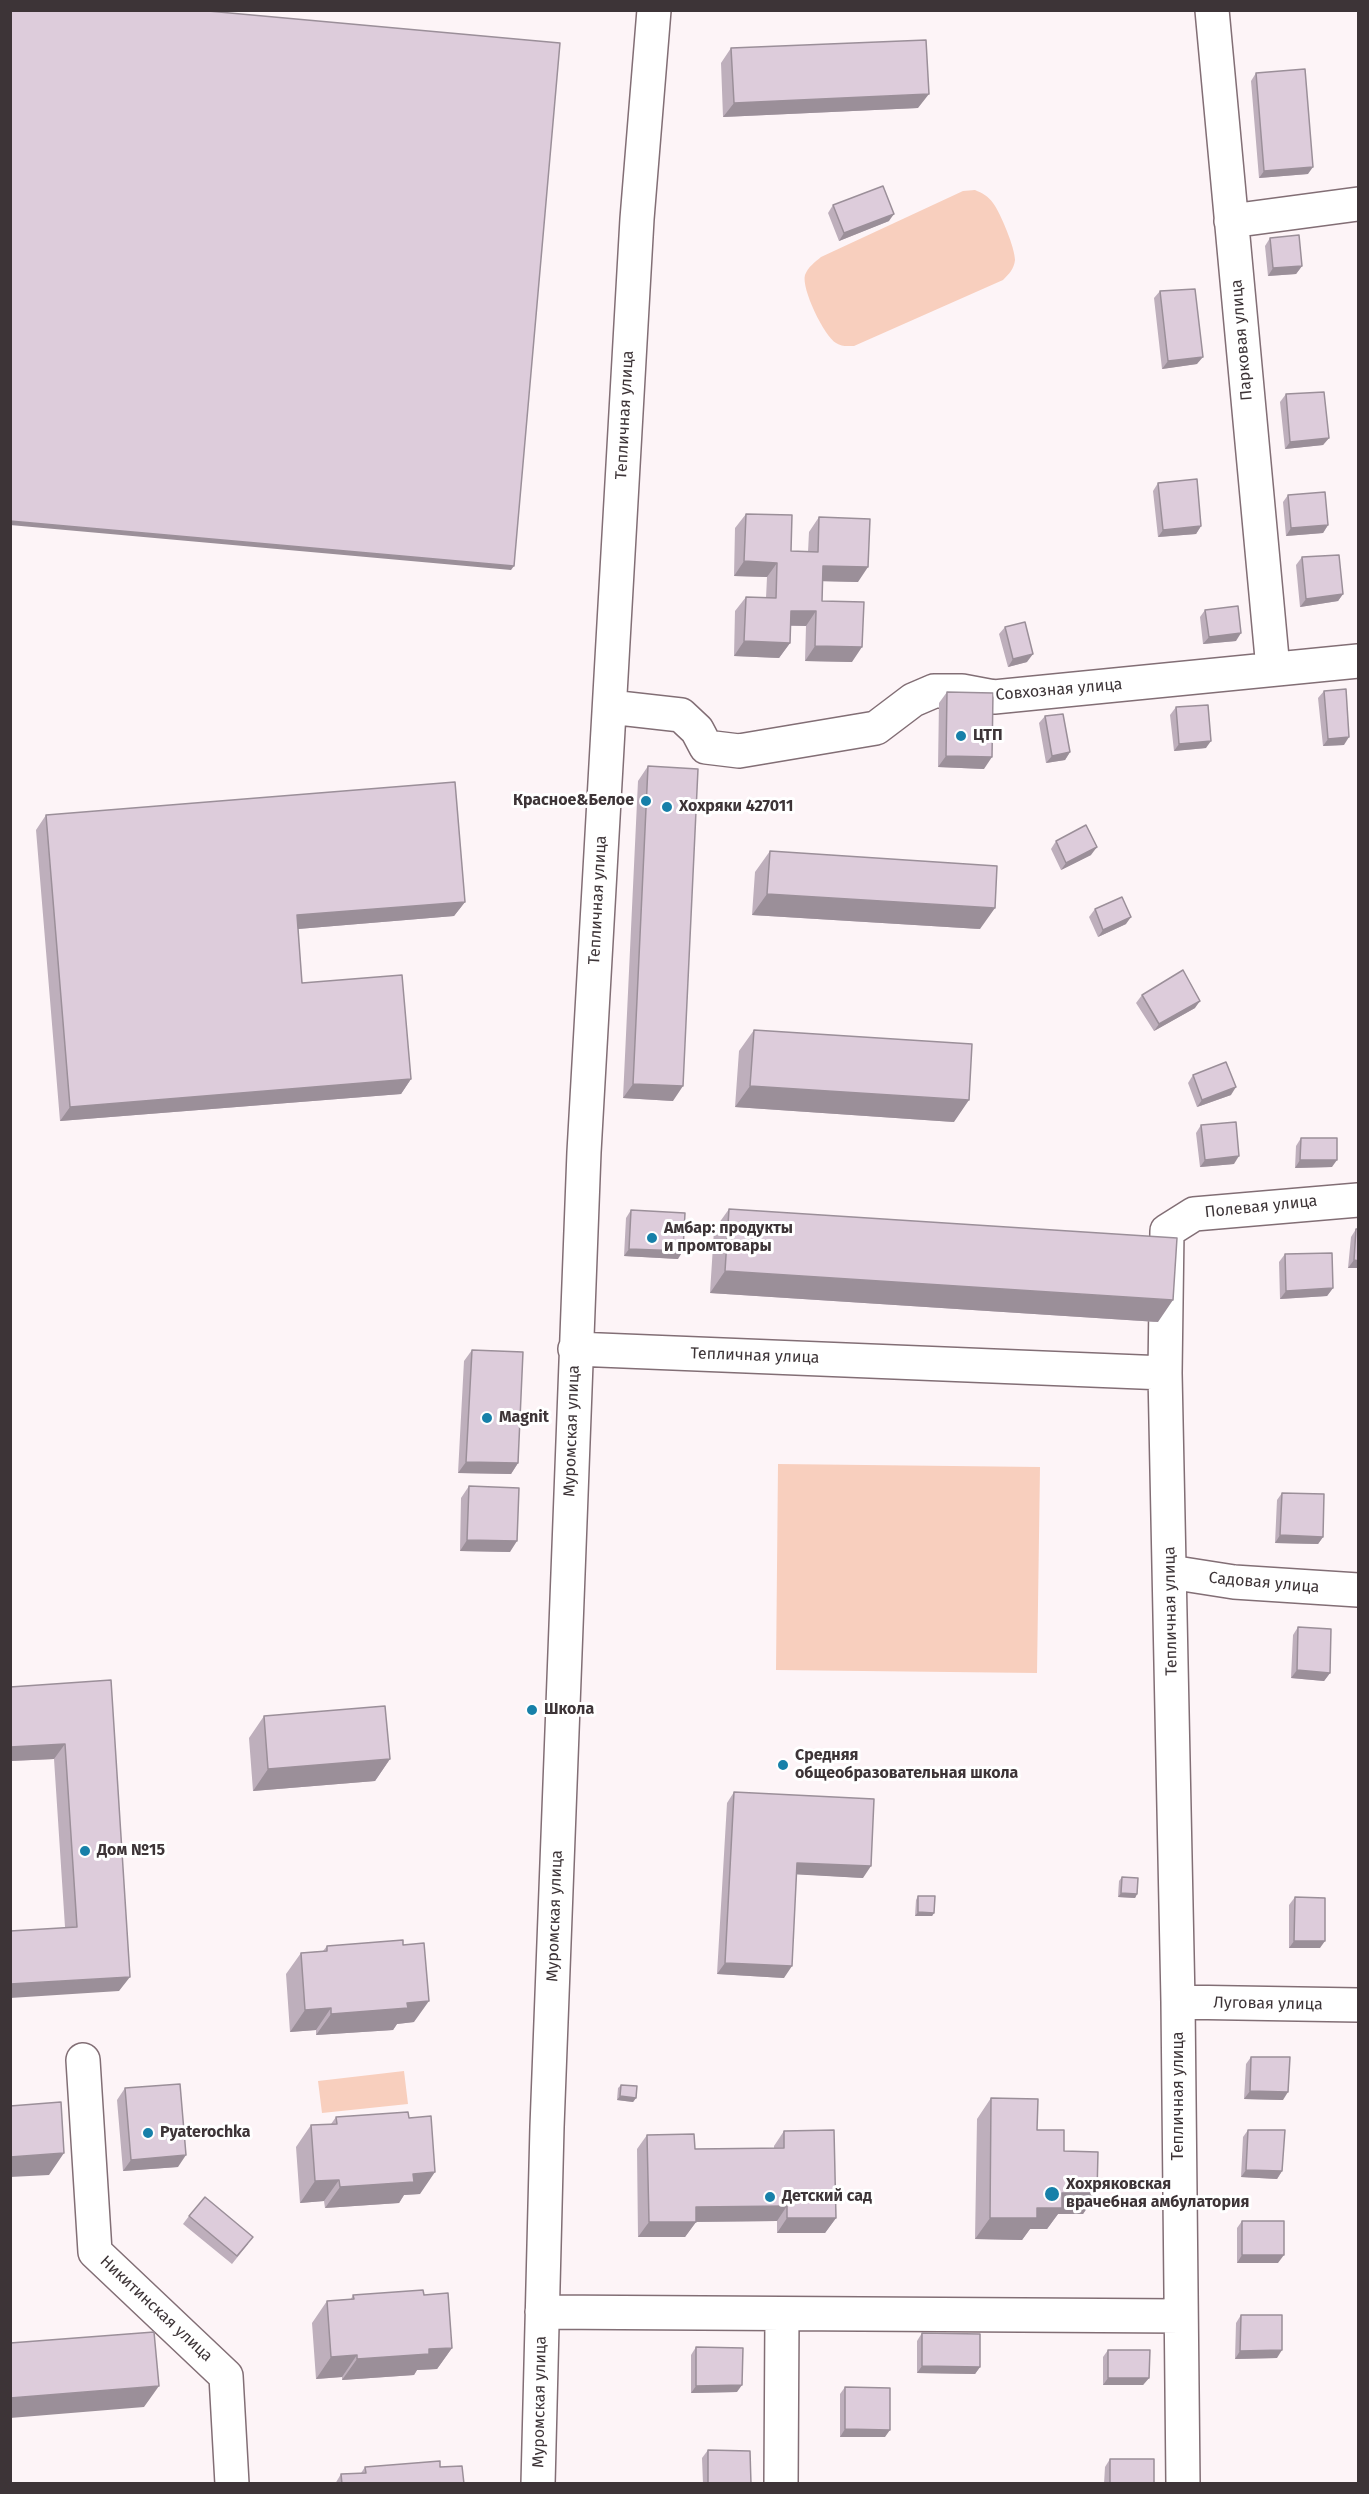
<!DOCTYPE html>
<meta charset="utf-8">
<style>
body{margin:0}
#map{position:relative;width:1369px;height:2494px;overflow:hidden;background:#fdf4f7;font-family:"Fira Sans",sans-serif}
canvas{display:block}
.frame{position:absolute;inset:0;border:12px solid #3d3437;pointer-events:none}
</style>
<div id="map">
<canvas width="1369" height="2494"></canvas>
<div class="frame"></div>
</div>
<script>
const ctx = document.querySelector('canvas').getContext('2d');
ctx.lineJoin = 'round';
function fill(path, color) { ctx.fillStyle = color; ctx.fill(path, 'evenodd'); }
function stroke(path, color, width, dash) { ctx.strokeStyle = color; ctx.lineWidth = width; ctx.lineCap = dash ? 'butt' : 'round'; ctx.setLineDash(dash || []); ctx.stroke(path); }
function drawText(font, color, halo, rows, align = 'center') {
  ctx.font = font + ' "Fira Sans",sans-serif'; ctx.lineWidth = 6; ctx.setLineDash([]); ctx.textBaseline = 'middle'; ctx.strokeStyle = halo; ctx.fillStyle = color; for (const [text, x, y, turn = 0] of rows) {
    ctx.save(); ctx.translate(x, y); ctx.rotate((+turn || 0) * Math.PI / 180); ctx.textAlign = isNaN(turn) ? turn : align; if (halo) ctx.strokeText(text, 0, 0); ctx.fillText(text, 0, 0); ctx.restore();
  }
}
const green = new Path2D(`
 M975 190C982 193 988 196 993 203 1001 214 1015 248 1015 260 1014 269 1009 274 1003 280L854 346C847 346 842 347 836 343 824 336 801 288 805 275 808 267 815 262 821 257L963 191Z
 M778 1464 1040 1467 1037 1673 776 1670Z
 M404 2071 408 2104 322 2113 318 2081Z`);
const minor = new Path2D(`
 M1212 10 1273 669
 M1231 221 1358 204
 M610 707 681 715 697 730 706 747 739 751 876 728 913 700 934 691H962L994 697 1358 661
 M575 1349 1165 1373
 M1170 1572 1234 1582 1358 1590
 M1178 2002 1358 2005
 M83 2060 95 2252 226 2376 232 2484
 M542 2312 1181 2316
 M538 2484 547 2127 584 1152 637 219 654 10
 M781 2484 782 2315
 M1183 2484 1178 2002 1165 1373 1167 1231 1194 1214 1358 1200`);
const wall = new Path2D(`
 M731 48 918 108 723 117 721 63Z
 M1256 73 1308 174 1259 178 1251 81Z
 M833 205 889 221 839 241 828 213Z
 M1270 238 1302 266 1296 274 1268 276 1265 246Z
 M1160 291 1197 364 1162 369 1154 298Z
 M1286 394 1329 438 1323 445 1285 449 1280 402Z
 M1158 483 1201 526 1196 534 1158 537 1153 491Z
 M1288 495 1328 525 1323 533 1286 536 1283 502Z
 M746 514 791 551 808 552 809 532 819 517 858 582 823 581 822 601 852 662 805 661 806 626H790V643L779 658 734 656 735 611 746 597 766 598 767 577 734 576 735 528Z
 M1302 557 1343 594 1338 601 1300 607 1296 565Z
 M1205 610 1236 641 1203 644 1200 617Z
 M1005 627 1027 662 1008 667 999 634Z
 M1324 691 1344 745 1323 746 1318 698Z
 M947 692 984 769 938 767 939 703Z
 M1176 707 1206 748 1174 751 1170 715Z
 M1045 716 1070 752 1065 760 1046 763 1039 723Z
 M648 766 673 1101 623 1098 638 781Z
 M46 815 465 902 454 916 298 929 302 983 411 1079 401 1094 60 1121 36 830Z
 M1056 841 1091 855 1061 870 1051 849Z
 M770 851 980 929 752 915 755 872Z
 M1095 909 1126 924 1098 937 1089 917Z
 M1142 995 1195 1008 1154 1031 1136 1003Z
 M754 1030 954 1122 735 1107 739 1051Z
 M1193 1075 1231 1095 1197 1107 1188 1083Z
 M1201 1125 1234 1164 1200 1167 1196 1133Z
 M1301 1138 1332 1167 1295 1168 1296 1146Z
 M729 1209 1158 1322 710 1293 714 1230Z
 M631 1210 678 1259 624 1256 626 1218Z
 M1356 1229H1359V1268H1348L1351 1237Z
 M1285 1254 1333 1288 1327 1296 1280 1299 1279 1262Z
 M472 1350 518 1463 511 1474 458 1473 464 1361Z
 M469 1486 510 1552 460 1551 461 1498Z
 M1282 1493 1323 1537 1318 1544 1275 1543 1277 1500Z
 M1298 1627 1330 1673 1324 1681 1291 1678 1293 1635Z
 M111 1680 119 1991 65 1927 54 1759 10 1761Z
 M264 1716 390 1759 375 1781 253 1791 249 1738Z
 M734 1792 863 1878 797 1874 784 1978 717 1974 727 1803Z
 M1122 1877 1137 1894 1135 1898 1118 1897 1119 1881Z
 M918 1896 934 1913 932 1916H915L916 1900Z
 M1295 1897 1320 1948H1289V1905Z
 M327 1946 414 2022 397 2024 393 2030 316 2035V2030L290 2032 286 1974 301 1953 323 1951Z
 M1251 2057 1283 2100 1244 2099 1246 2064Z
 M621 2085 636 2098 633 2102 617 2100 618 2088Z
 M125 2088 178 2167 123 2171 117 2100Z
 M991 2098 1037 2130 1064 2151 1097 2193 1083 2214H1058L1047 2229H1030L1022 2240 975 2239 977 2119Z
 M336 2117 420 2194 404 2195 399 2203 325 2208 324 2201 300 2203 296 2147 311 2125 331 2124Z
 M1248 2130 1282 2171 1277 2179 1241 2177 1243 2137Z
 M784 2131 836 2218 825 2233H777V2221L696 2222 685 2237H638L637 2149 647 2135 695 2149 774 2148V2146Z
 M189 2216 248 2244 232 2264 183 2224Z
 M1242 2221 1278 2263H1237V2228Z
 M353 2295H424L452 2348 437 2369 417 2370 414 2375 342 2380V2377L316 2379 312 2323 327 2301 351 2299Z
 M1241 2315 1277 2358 1235 2359 1236 2323Z
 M922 2333 980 2367 975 2374 917 2373V2341Z
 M696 2347 737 2392 691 2393V2355Z
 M1108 2350 1149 2378 1143 2385H1103V2357Z
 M845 2387 885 2437H840V2394Z
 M708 2450 751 2484H703L702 2458Z
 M1110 2459 1154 2484H1104L1105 2467Z
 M365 2467H440L464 2484H335L341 2474 361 2473Z`);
const shadedWall = new Path2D(`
 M929 94 918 108 723 117 734 103Z
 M1313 167 1308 174 1259 178 1264 171Z
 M894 214 889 221 839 241 844 233Z
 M1302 266 1296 274 1268 276 1273 268Z
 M1203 357 1197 364 1162 369 1168 361Z
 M1329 438 1323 445 1285 449 1290 442Z
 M10 521 514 566 511 570 10 525Z
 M1328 525 1323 533 1286 536 1291 528Z
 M1201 526 1196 534 1158 537 1163 530Z
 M744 561 777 563 767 577 734 576Z
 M823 566 868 567 858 582 813 581Z
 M1343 594 1338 601 1300 607 1306 599Z
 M791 611H816L806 626 781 625Z
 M1241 633 1236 641 1203 644 1209 637Z
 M744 641 790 643 779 658 734 656Z
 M815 646 862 647 852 662 805 661Z
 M1033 654 1027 662 1008 667 1013 659Z
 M1349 737 1344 745 1323 746 1328 739Z
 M1211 741 1206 748 1174 751 1179 744Z
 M1070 752 1065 760 1046 763 1052 756Z
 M946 756 992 757 984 769 938 767Z
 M1097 847 1091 855 1061 870 1066 863Z
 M767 894 995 908 980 929 752 915Z
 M465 902 454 916 286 930 297 915Z
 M1131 917 1126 924 1098 937 1103 930Z
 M1200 1001 1195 1008 1154 1031 1159 1024Z
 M411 1079 401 1094 60 1121 70 1107Z
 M633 1084 683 1086 673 1101 623 1098Z
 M750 1086 969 1100 954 1122 735 1107Z
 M1236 1087 1231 1095 1197 1107 1202 1100Z
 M1239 1156 1234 1164 1200 1167 1205 1160Z
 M1300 1160H1337L1332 1167 1295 1168Z
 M629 1249 683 1251 678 1259 624 1256Z
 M1354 1260 1359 1261V1268H1348Z
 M725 1271 1173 1300 1158 1322 710 1293Z
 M1333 1288 1327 1296 1280 1299 1286 1291Z
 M466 1462 518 1463 511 1474 458 1473Z
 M1280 1535 1323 1537 1318 1544 1275 1543Z
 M467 1540 517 1541 510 1552 460 1551Z
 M1297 1670 1330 1673 1324 1681 1291 1678Z
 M65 1744 54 1759 10 1761V1747Z
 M390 1759 375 1781 253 1791 268 1769Z
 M797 1863 871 1866 863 1878 789 1874Z
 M1121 1893 1137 1894 1135 1898 1118 1897Z
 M918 1912 934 1913 932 1916H915Z
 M1294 1941H1325L1320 1948H1289Z
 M725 1963 792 1966 784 1978 717 1974Z
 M130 1977 119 1991 10 1998V1984Z
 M429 2001 414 2022 397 2024 393 2030 316 2035 331 2014 407 2003Z
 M331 2008 316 2030 290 2032 305 2010Z
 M1250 2091 1288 2092 1283 2100 1244 2099Z
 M620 2096 636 2098 633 2102 617 2100Z
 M64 2153 49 2175 10 2177V2157Z
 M186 2155 178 2167 123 2171 131 2160Z
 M1246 2170 1282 2171 1277 2179 1241 2177Z
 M435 2172 420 2194 404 2195 399 2203 325 2208 340 2187 413 2174Z
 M339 2180 324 2201 300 2203 315 2181Z
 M1062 2193H1097L1083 2214H1058L1047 2229H1030L1022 2240 975 2239 990 2218 1037 2208Z
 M787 2206 777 2221 685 2222 696 2207Z
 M787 2218H836L825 2233H777Z
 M649 2222H696L685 2237H638Z
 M1242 2255H1284L1278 2263H1237Z
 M452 2348 437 2369 417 2370 414 2375 342 2380 357 2359 429 2349Z
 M1282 2350 1277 2358 1235 2359 1240 2351Z
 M357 2355 342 2377 316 2379 331 2357Z
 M922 2366 980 2367 975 2374 917 2373Z
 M1108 2378H1149L1143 2385H1103Z
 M742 2385 737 2392 691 2393 696 2386Z
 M159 2386 144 2407 10 2418V2398Z
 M845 2429 890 2430 885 2437H840Z`);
const building = new Path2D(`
 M10 10H197L560 43 514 566 10 521Z
 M926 40 929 94 734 103 731 48Z
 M1305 69 1313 167 1264 171 1256 73Z
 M883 186 894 214 844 233 833 205Z
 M1299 235 1302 266 1273 268 1270 238Z
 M1195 289 1203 357 1168 361 1160 291Z
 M1324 392 1329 438 1290 442 1286 394Z
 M1197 479 1201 526 1163 530 1158 483Z
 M1325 492 1328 525 1291 528 1288 495Z
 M746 514 792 515 791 551 818 552 819 517 870 519 868 567 823 566 822 601 864 602 862 647 815 646 816 611H791L790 643 744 641 746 597 776 598 777 563 744 561Z
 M1339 555 1343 594 1306 599 1302 557Z
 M1238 606 1241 633 1209 637 1205 610Z
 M1025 622 1033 654 1013 659 1005 627Z
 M1346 689 1349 737 1328 739 1324 691Z
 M947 692 993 693 992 757 946 756Z
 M1208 705 1211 741 1179 744 1176 707Z
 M1063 714 1070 752 1052 756 1045 716Z
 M648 766 698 769 683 1086 633 1084Z
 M455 782 465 902 297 915 302 983 402 975 411 1079 70 1107 46 815Z
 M1086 825 1097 847 1066 863 1056 841Z
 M770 851 997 866 995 908 767 894Z
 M1122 897 1131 917 1103 930 1095 909Z
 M1183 970 1200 1001 1159 1024 1142 995Z
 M754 1030 972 1044 969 1100 750 1086Z
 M1226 1062 1236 1087 1202 1100 1193 1075Z
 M1236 1122 1239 1156 1205 1160 1201 1125Z
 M1301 1138H1337V1160H1300Z
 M729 1209 1177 1238 1173 1300 725 1271Z
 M631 1210 685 1213 683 1251 629 1249Z
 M1356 1229H1359V1261L1354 1260Z
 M1332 1253 1333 1288 1286 1291 1285 1254Z
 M472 1350 523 1352 518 1463 466 1462Z
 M469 1486 519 1488 517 1541 467 1540Z
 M1282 1493 1324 1494 1323 1537 1280 1535Z
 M1298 1627 1331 1629 1330 1673 1297 1670Z
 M111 1680 130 1977 10 1984V1931L77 1927 65 1744 10 1747V1687Z
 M385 1706 390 1759 268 1769 264 1716Z
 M734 1792 874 1799 871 1866 797 1863 792 1966 725 1963Z
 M1122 1877 1138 1878 1137 1894 1121 1893Z
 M918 1896H935L934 1913 918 1912Z
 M1295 1897 1325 1898V1941H1294Z
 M403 1940V1945L424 1943 429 2001 407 2003 408 2008 331 2014V2008L305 2010 301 1953 327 1951V1946Z
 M1251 2057H1290L1288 2092 1250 2091Z
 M180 2084 186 2155 131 2160 125 2088Z
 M621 2085 637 2086 636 2098 620 2096Z
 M991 2098 1038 2099 1037 2130H1064V2151L1098 2152 1097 2193H1062V2208H1037V2218H990Z
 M61 2102 64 2153 10 2157V2106Z
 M408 2112 409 2118 431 2116 435 2172 413 2174 414 2182 340 2187 339 2180 315 2181 311 2125 337 2124 336 2117Z
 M834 2130 836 2218H787V2206L696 2207V2222H649L647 2135 694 2134 695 2149 784 2148V2131Z
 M1248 2130H1285L1282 2171 1246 2170Z
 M205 2197 253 2237 237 2256 189 2216Z
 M1242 2221H1284V2255H1242Z
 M423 2290 424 2295 448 2293 452 2348 429 2349V2354L357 2359V2355L331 2357 327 2301 354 2299 353 2295Z
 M1241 2315H1282V2350L1240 2351Z
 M154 2332 159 2386 10 2398V2343Z
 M922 2333 980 2334V2367L922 2366Z
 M696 2347 743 2348 742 2385 696 2386Z
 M1108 2350H1150L1149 2378H1108Z
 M845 2387 890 2388V2430L845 2429Z
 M708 2450 750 2451 751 2484H708Z
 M1110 2459H1154V2484H1110Z
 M440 2461V2467L462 2466 464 2484H342L341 2474 366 2473 365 2467Z`);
const markers = [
 [961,736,6,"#1780a9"],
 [646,801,6,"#1780a9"],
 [667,807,6,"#1780a9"],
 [652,1238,6,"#1780a9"],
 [487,1418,6,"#1780a9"],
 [532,1710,6,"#1780a9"],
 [783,1765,6,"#1780a9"],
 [85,1851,6,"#1780a9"],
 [148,2133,6,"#1780a9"],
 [1052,2194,8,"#1780a9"],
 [770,2197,6,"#1780a9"]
];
const streetNames = [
 ["Парковая улица",1242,340,-95],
 ["Тепличная улица",625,415,-87],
 ["Совхозная улица",1059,690,-5],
 ["Тепличная улица",598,900,-87],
 ["Полевая улица",1261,1207,-6],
 ["Тепличная улица",755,1356,2],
 ["Муромская улица",572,1431,-88],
 ["Садовая улица",1264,1583,5],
 ["Тепличная улица",1171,1611,-91],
 ["Муромская улица",555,1916,-88],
 ["Луговая улица",1268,2004,1],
 ["Тепличная улица",1179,2096,-90],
 ["Никитинская улица",156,2309,43],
 ["Муромская улица",540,2402,-89]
];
const poiNames = [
 ["ЦТП",973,736],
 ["Красное&Белое",634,801,"right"],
 ["Хохряки 427011",679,807],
 ["Амбар: продукты",664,1229],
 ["и промтовары",664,1247],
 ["Magnit",499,1418],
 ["Школа",544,1710],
 ["Средняя",795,1756],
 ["общеобразовательная школа",795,1774],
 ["Дом №15",97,1851],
 ["Pyaterochka",160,2133],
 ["Хохряковская",1066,2185],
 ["врачебная амбулатория",1066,2203],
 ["Детский сад",782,2197]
];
fill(green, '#f8cfbe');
stroke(minor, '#826e75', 36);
stroke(minor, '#fff', 33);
fill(wall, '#beafbc');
fill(shadedWall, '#9b8f99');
fill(building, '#ddccdb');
stroke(building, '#9b8f99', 1.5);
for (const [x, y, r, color] of markers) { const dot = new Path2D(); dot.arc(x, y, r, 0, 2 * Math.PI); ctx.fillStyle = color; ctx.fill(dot); stroke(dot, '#fff', 2); }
drawText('16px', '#3d3437', '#fff', streetNames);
drawText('bold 16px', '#3d3437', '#fff', poiNames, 'left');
</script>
